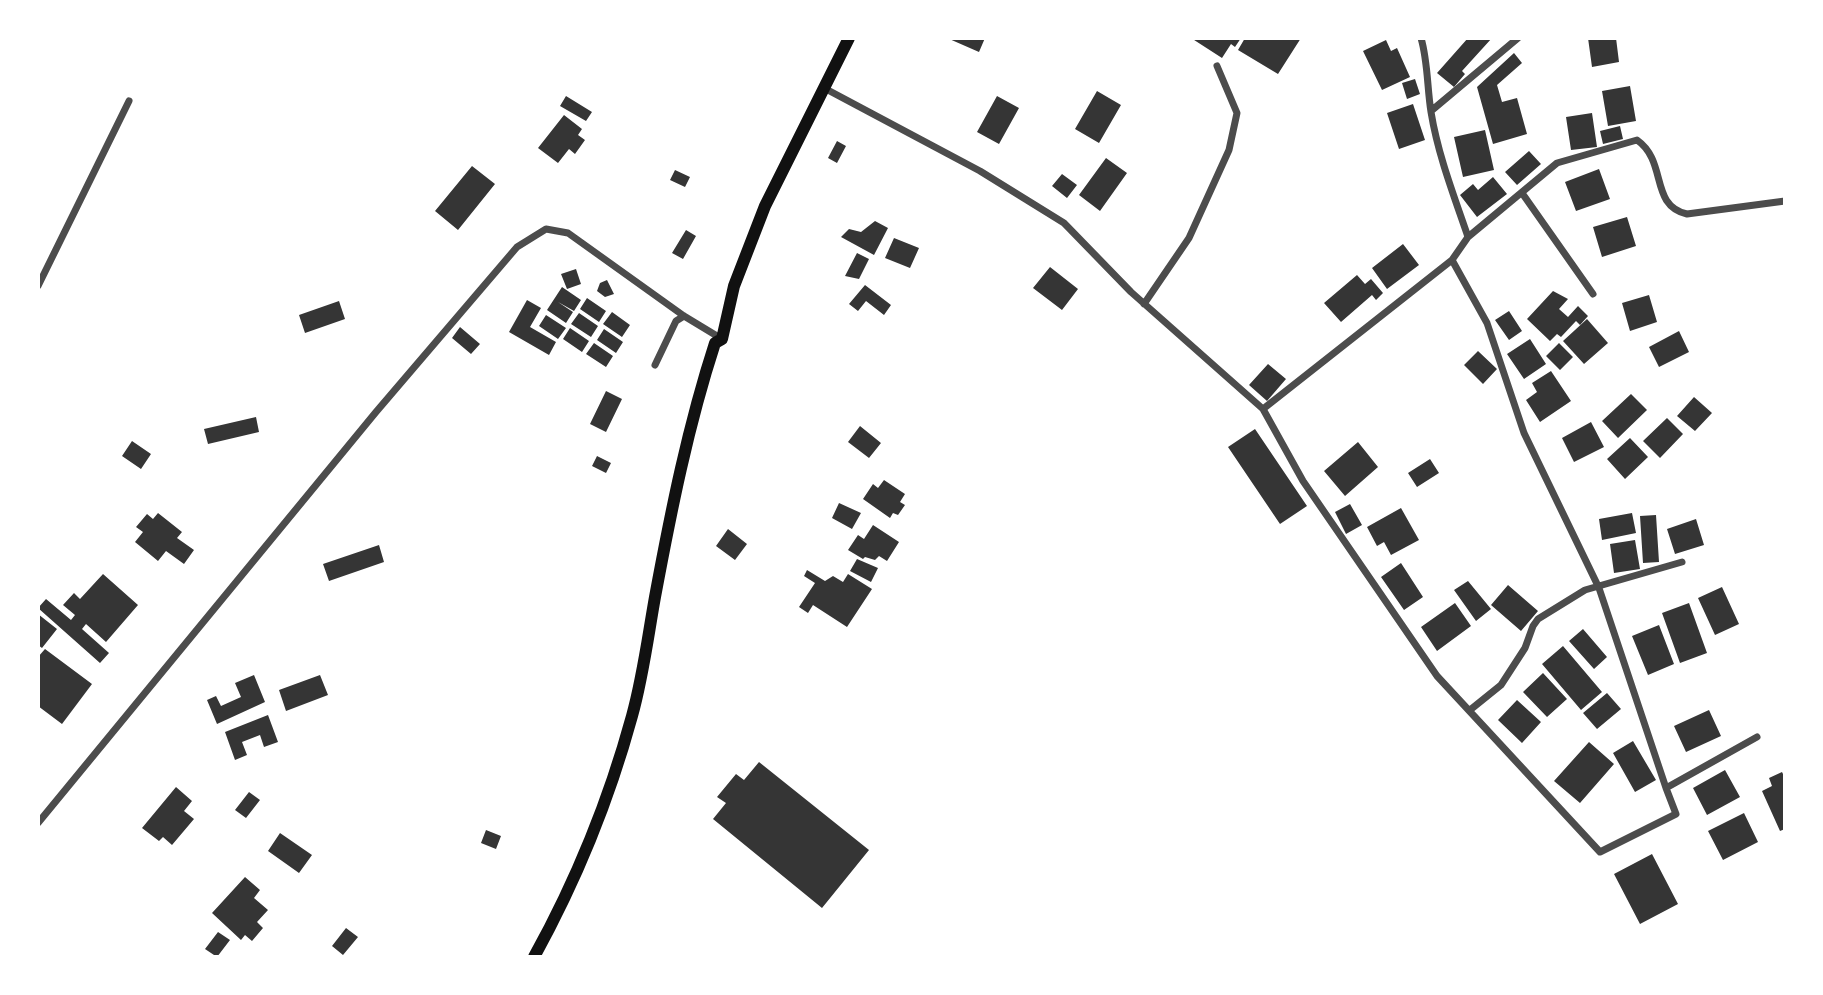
<!DOCTYPE html>
<style>
body{margin:0}
#map{position:relative;width:1823px;height:995px;overflow:hidden;background:#fff;font-family:Bitter,serif}
canvas{display:block}
.frame{position:absolute;inset:0;border:40px solid #fff;pointer-events:none}
</style>
<div id="map">
<canvas width="1823" height="995"></canvas>
<div class="frame"></div>
</div>
<script>
const ctx = document.querySelector('canvas').getContext('2d');
ctx.lineJoin = 'round';
function fill(path, color) { ctx.fillStyle = color; ctx.fill(path, 'evenodd'); }
function stroke(path, color, width, dash) { ctx.strokeStyle = color; ctx.lineWidth = width; ctx.lineCap = dash ? 'butt' : 'round'; ctx.setLineDash(dash || []); ctx.stroke(path); }
const building = new Path2D(`
 M947 38H985L979 52Z
 M1191 38H1241L1235 47 1231 44 1222 58Z
 M1245 38H1301L1278 74 1238 50Z
 M1468 38H1492L1462 71 1465 74 1454 87 1437 73Z
 M1588 38H1616L1619 62 1592 67Z
 M1386 40 1391 51 1397 48 1410 77 1382 90 1363 51Z
 M1514 53 1522 63 1497 85 1502 102 1517 98 1527 134 1493 144 1477 87Z
 M1415 79 1420 94 1407 99 1402 83Z
 M1630 86 1636 121 1608 126 1602 91Z
 M1097 91 1121 105 1099 143 1075 129Z
 M566 96 592 112 586 121 560 106Z
 M997 96 1019 108 999 144 977 132Z
 M1413 104 1425 140 1399 149 1387 113Z
 M1592 113 1597 147 1571 150 1566 117Z
 M564 115 582 129 578 135 585 140 575 154 569 149 558 163 538 148Z
 M1620 126 1623 139 1603 144 1600 131Z
 M1485 130 1494 170 1463 177 1454 137Z
 M837 141 846 146 837 163 828 158Z
 M1529 151 1541 164 1517 185 1505 172Z
 M1106 158 1127 173 1100 211 1079 195Z
 M472 166 495 184 458 230 435 211Z
 M1599 169 1610 199 1576 211 1565 182Z
 M675 170 690 177 685 187 670 180Z
 M1062 174 1077 185 1067 198 1052 186Z
 M1493 177 1507 194 1477 217 1460 195 1473 184 1478 190Z
 M1627 217 1636 246 1602 257 1593 227Z
 M875 221 888 228 874 255 841 237 849 229 861 232Z
 M686 230 696 236 683 259 672 253Z
 M894 238 919 248 910 268 885 258Z
 M1403 244 1419 265 1387 289 1372 268Z
 M857 253 869 259 859 279 845 276Z
 M1050 267 1078 289 1062 310 1033 288Z
 M576 269 581 284 567 289 561 274Z
 M1357 275 1365 284 1371 279 1383 293 1376 300 1372 295 1341 322 1324 303Z
 M607 280 614 294 605 297 597 291 600 283Z
 M865 285 891 305 884 315 866 301 858 311 849 304Z
 M562 287 581 300 574 311 558 302 573 312 566 323 547 310Z
 M1553 291 1568 299 1559 309 1568 317 1578 306 1588 316 1580 325 1576 321 1561 337 1557 334 1550 341 1527 319Z
 M1649 295 1657 322 1630 331 1622 303Z
 M587 298 606 311 599 322 580 309Z
 M527 300 541 308 530 327 556 342 549 355 509 332Z
 M339 301 345 319 305 333 299 315Z
 M1509 311 1522 331 1509 340 1495 320Z
 M612 312 630 325 622 337 603 324Z
 M579 313 598 326 591 337 571 324Z
 M546 315 566 328 558 339 539 326Z
 M1587 319 1608 343 1584 364 1563 341Z
 M460 327 480 344 471 354 452 338Z
 M570 328 589 341 582 352 563 339Z
 M604 329 623 342 616 353 597 340Z
 M1679 331 1689 352 1659 367 1649 347Z
 M1530 339 1546 364 1524 379 1507 354Z
 M594 343 613 356 606 367 586 354Z
 M1559 343 1573 357 1560 370 1546 356Z
 M1478 351 1497 369 1483 384 1464 365Z
 M1268 364 1286 379 1267 401 1249 385Z
 M1551 371 1571 401 1540 422 1526 400 1537 392 1532 383Z
 M606 391 622 399 606 432 590 424Z
 M1631 394 1647 410 1618 438 1602 421Z
 M1694 397 1712 413 1695 431 1677 416Z
 M256 417 259 432 208 444 204 429Z
 M1667 418 1683 434 1660 458 1643 441Z
 M1591 422 1604 447 1574 462 1562 438Z
 M860 426 881 443 869 458 848 442Z
 M1255 429 1307 506 1280 524 1228 447Z
 M1630 438 1648 457 1625 479 1607 459Z
 M132 441 151 454 141 469 122 456Z
 M1358 442 1378 467 1345 496 1324 471Z
 M597 456 611 463 606 473 592 466Z
 M1430 459 1439 473 1417 487 1408 473Z
 M884 480 905 494 900 502 905 505 898 515 893 513 890 518 863 499 873 484 878 488Z
 M839 503 861 513 852 529 832 518Z
 M1350 504 1362 525 1346 534 1335 512Z
 M1401 508 1419 540 1391 555 1384 542 1377 546 1367 527Z
 M158 513 182 532 177 538 194 550 184 564 166 551 158 561 135 542 143 532 136 527 147 514 153 519Z
 M1632 513 1636 533 1602 540 1599 519Z
 M1656 515 1659 562 1643 563 1640 516Z
 M1696 519 1704 545 1675 554 1667 529Z
 M873 525 899 542 887 561 879 556 875 560 865 557 863 559 848 550 858 535 864 539Z
 M728 529 747 544 735 560 716 546Z
 M1635 540 1640 569 1614 573 1610 544Z
 M379 545 384 562 329 581 323 564Z
 M857 559 878 568 871 582 850 571Z
 M1401 563 1423 597 1404 610 1381 577Z
 M807 570 825 581 833 576 843 582 848 574 872 589 847 627 813 605 808 613 799 607 815 583 804 576Z
 M103 574 138 605 106 642 86 624 82 629 109 653 100 663 38 608 46 599 71 620 75 615 63 605 74 593 80 599Z
 M1468 581 1491 609 1476 621 1454 590Z
 M1508 585 1538 611 1521 631 1491 605Z
 M1722 587 1739 624 1715 635 1698 598Z
 M1455 603 1471 626 1437 651 1421 627Z
 M1689 603 1707 653 1680 663 1662 613Z
 M38 614 57 629 42 648 38 645Z
 M1659 625 1674 664 1648 675 1632 636Z
 M1583 629 1607 657 1594 669 1569 641Z
 M1563 646 1602 692 1581 710 1542 664Z
 M45 649 92 684 62 724 38 706V657Z
 M1543 673 1567 699 1547 717 1523 692Z
 M254 675 265 702 217 724 207 700 216 696 221 706 241 697 235 683Z
 M320 675 328 695 286 711 279 690Z
 M1607 693 1621 709 1597 729 1583 713Z
 M1517 700 1541 722 1522 743 1498 720Z
 M1709 710 1721 736 1686 752 1674 726Z
 M268 715 278 742 264 747 260 735 242 742 247 755 235 760 225 732Z
 M1633 741 1656 780 1635 792 1613 753Z
 M1589 742 1614 764 1580 803 1554 781Z
 M759 762 869 850 822 908 713 819 726 803 717 797 736 774 744 780Z
 M1725 770 1740 797 1707 815 1693 788Z
 M1782 772 1785 778V829L1780 831 1762 791 1772 786 1769 778Z
 M176 787 192 801 184 811 194 819 172 845 163 837 159 841 142 828Z
 M249 792 260 800 246 818 235 810Z
 M1744 813 1758 842 1723 860 1708 831Z
 M486 830 501 836 496 849 481 843Z
 M280 833 312 855 299 873 268 851Z
 M1652 854 1678 904 1640 924 1614 874Z
 M245 877 260 890 254 898 268 910 257 922 263 928 252 941 245 935 241 940 212 913Z
 M346 928 358 937 343 955 332 946Z
 M218 932 230 940 217 957 205 949Z`);
const minor = new Path2D(`
 M1421 38C1428 62 1427 87 1431 112 1438 155 1454 196 1468 237
 M824 88 980 171 1064 223 1131 292 1263 409 1303 481 1437 676 1600 852 1676 814 1666 788 1757 737
 M1431 111 1518 38
 M1522 193 1593 294
 M1452 260 1487 323 1524 433 1599 588 1666 788
 M38 286 129 101
 M1144 304 1189 238 1229 150 1237 113 1217 66
 M655 365 676 321 684 316
 M1263 409 1452 260 1468 237 1557 163 1637 140C1668 162 1649 205 1687 214L1785 201
 M1470 710 1501 685 1525 648 1533 626 1538 619 1585 590 1682 562
 M38 823 376 412 517 247 546 229 568 233 684 316 722 339`);
const primary = new Path2D(`
 M534 957C576 881 609 800 632 716 643 677 648 636 655 597 671 511 688 426 715 343L722 339 734 286 765 206 849 38`);
fill(building, '#353535');
stroke(minor, '#4c4c4c', 7);
stroke(primary, '#111', 12);
</script>
